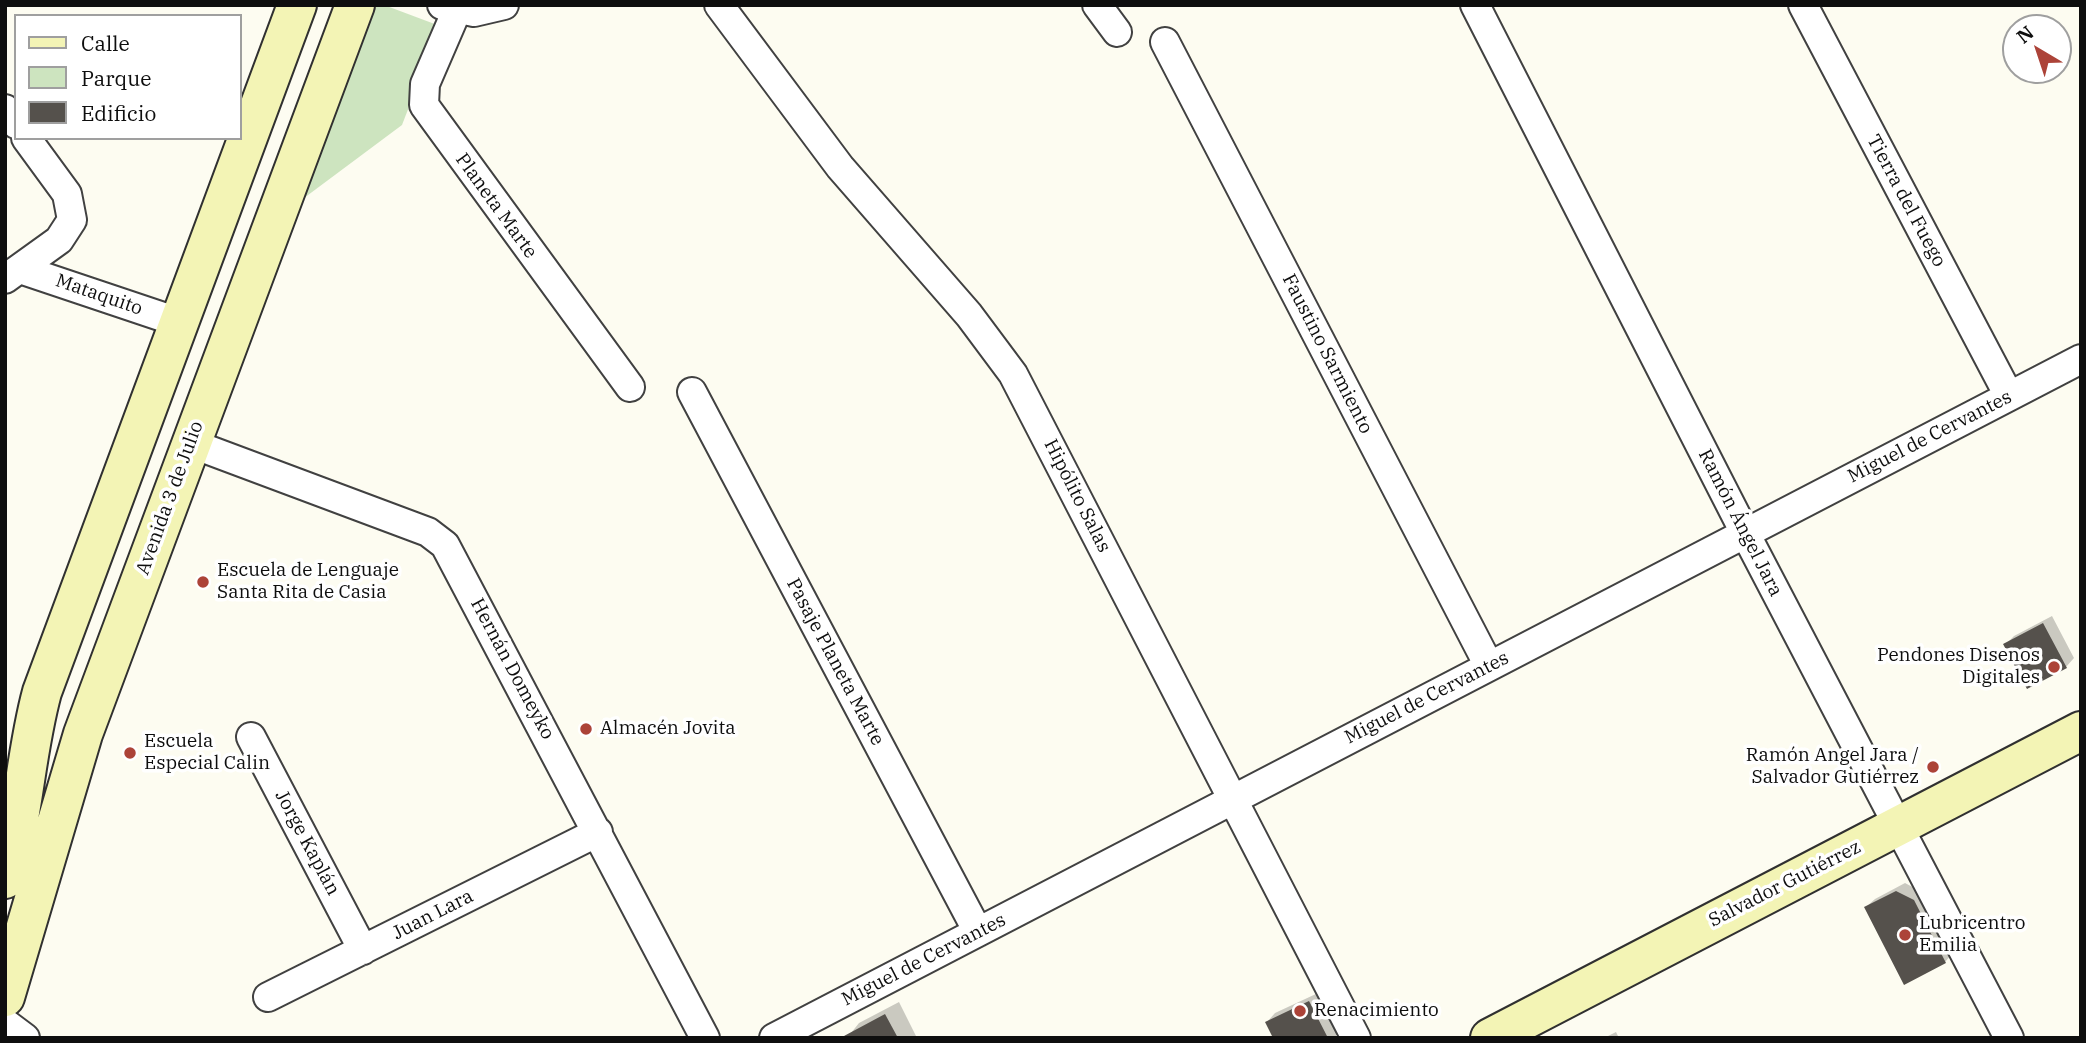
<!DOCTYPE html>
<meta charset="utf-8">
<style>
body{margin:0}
#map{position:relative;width:2086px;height:1043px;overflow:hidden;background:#fdfcf1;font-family:"IBM Plex Serif",serif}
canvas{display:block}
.frame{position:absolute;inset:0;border:7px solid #0e0e0e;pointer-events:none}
.legend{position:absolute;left:14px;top:14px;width:228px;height:126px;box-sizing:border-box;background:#fff;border:2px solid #9f9f9f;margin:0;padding:9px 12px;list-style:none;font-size:21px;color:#0e0e0e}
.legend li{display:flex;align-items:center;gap:14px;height:35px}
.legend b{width:35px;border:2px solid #9f9f9f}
.north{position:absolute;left:2002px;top:14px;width:70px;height:70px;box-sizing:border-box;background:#fff;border:2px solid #9f9f9f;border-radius:50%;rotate:321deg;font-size:19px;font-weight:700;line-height:28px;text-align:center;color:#0e0e0e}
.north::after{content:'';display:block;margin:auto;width:24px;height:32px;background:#ac4338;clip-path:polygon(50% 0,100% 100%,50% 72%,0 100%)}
</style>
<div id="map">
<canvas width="2086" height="1043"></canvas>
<div class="frame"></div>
<ul class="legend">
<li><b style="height:9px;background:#f3f4b5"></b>Calle</li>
<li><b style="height:19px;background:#cde4bf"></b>Parque</li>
<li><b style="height:19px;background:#55514c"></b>Edificio</li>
</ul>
<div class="north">N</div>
</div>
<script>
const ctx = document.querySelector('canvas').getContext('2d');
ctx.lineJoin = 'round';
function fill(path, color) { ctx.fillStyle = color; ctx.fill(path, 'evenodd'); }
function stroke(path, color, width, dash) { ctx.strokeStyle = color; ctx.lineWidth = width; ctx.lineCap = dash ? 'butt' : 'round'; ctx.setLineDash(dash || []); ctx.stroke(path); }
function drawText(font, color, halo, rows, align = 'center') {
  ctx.font = font + ' "IBM Plex Serif",serif'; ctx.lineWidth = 7; ctx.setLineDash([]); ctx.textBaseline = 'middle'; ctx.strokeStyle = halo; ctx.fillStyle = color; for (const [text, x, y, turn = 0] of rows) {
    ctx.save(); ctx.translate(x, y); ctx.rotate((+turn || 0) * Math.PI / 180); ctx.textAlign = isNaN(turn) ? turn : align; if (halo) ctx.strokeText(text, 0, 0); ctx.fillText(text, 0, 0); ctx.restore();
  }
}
const green = new Path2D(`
 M368 5H384L440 26 402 125 296 204Z`);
const shadow = new Path2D(`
 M2052 616 2074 658 2066 667 2005 645 2014 636Z
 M1905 883 1922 892 1953 953 1945 962 1866 907 1875 899Z
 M1318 993 1338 1032 1335 1038H1275L1267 1022 1275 1013Z
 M899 1002 917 1038H847L859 1023Z
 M1616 1032 1619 1038H1604Z`);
const building = new Path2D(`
 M2043 623 2067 668 2027 689 2003 644Z
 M1896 891 1914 900 1946 963 1904 985 1864 907Z
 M1309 1001 1328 1038H1273L1265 1022Z
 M885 1014 898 1038H845L844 1036Z`);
const street = new Path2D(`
 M442 5 474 12 504 5
 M719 5 840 167 969 315 1013 374 1356 1038
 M1097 5 1117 32
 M1475 5 1745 533 2009 1038
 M1803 5 2009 396
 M457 10 425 84 424 105 630 387
 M1165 42 1489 666
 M5 109 16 124
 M20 269 178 322
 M5 279 59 240 72 220 67 194 26 138
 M692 392 978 932
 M190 443 428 532 445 545 705 1038
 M251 737 363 950
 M268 997 598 832
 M5 1023 25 1038
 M774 1038 2081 359`);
const secondary = new Path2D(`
 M5 879C24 817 25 754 42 692L297 5
 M5 997 83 734 355 5
 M1490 1038 2081 731`);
const markers = [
 [203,582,7,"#ac4338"],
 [2054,667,7,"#ac4338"],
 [586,729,7,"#ac4338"],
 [130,753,7,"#ac4338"],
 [1933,767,7,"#ac4338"],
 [1905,935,7,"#ac4338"],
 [1300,1011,7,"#ac4338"]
];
const streetNames = [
 ["Tierra del Fuego",1906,201,62],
 ["Planeta Marte",496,206,54],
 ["Mataquito",99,295,19],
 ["Faustino Sarmiento",1327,354,63],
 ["Miguel de Cervantes",1930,437,-27],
 ["Hipólito Salas",1077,496,63],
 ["Avenida 3 de Julio",170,498,-70],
 ["Ramón Ángel Jara",1740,523,63],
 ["Pasaje Planeta Marte",835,662,62],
 ["Hernán Domeyko",512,669,62],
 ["Miguel de Cervantes",1427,698,-27],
 ["Jorge Kaplán",307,843,62],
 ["Salvador Gutiérrez",1785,884,-27],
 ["Juan Lara",433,915,-27],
 ["Miguel de Cervantes",924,960,-27]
];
const poiNames = [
 ["Escuela de Lenguaje",217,571],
 ["Santa Rita de Casia",217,593],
 ["Pendones Disenos",2040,656,"right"],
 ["Digitales",2040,678,"right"],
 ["Almacén Jovita",600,729],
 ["Escuela",144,742],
 ["Especial Calin",144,764],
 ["Ramón Angel Jara /",1919,756,"right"],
 ["Salvador Gutiérrez",1919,778,"right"],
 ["Lubricentro",1919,924],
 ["Emilia",1919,946],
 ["Renacimiento",1314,1011]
];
fill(green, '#cde4bf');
fill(shadow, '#0003');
fill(building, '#55514c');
stroke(street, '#414141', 32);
stroke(secondary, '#303030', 42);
stroke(street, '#fff', 28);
stroke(secondary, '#f3f4b5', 38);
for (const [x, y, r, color] of markers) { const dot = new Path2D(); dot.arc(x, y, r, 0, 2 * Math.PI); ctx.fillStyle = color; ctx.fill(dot); stroke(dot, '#fff', 2.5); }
drawText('19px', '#0e0e0e', '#fff', streetNames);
drawText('19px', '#0e0e0e', '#fff', poiNames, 'left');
</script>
